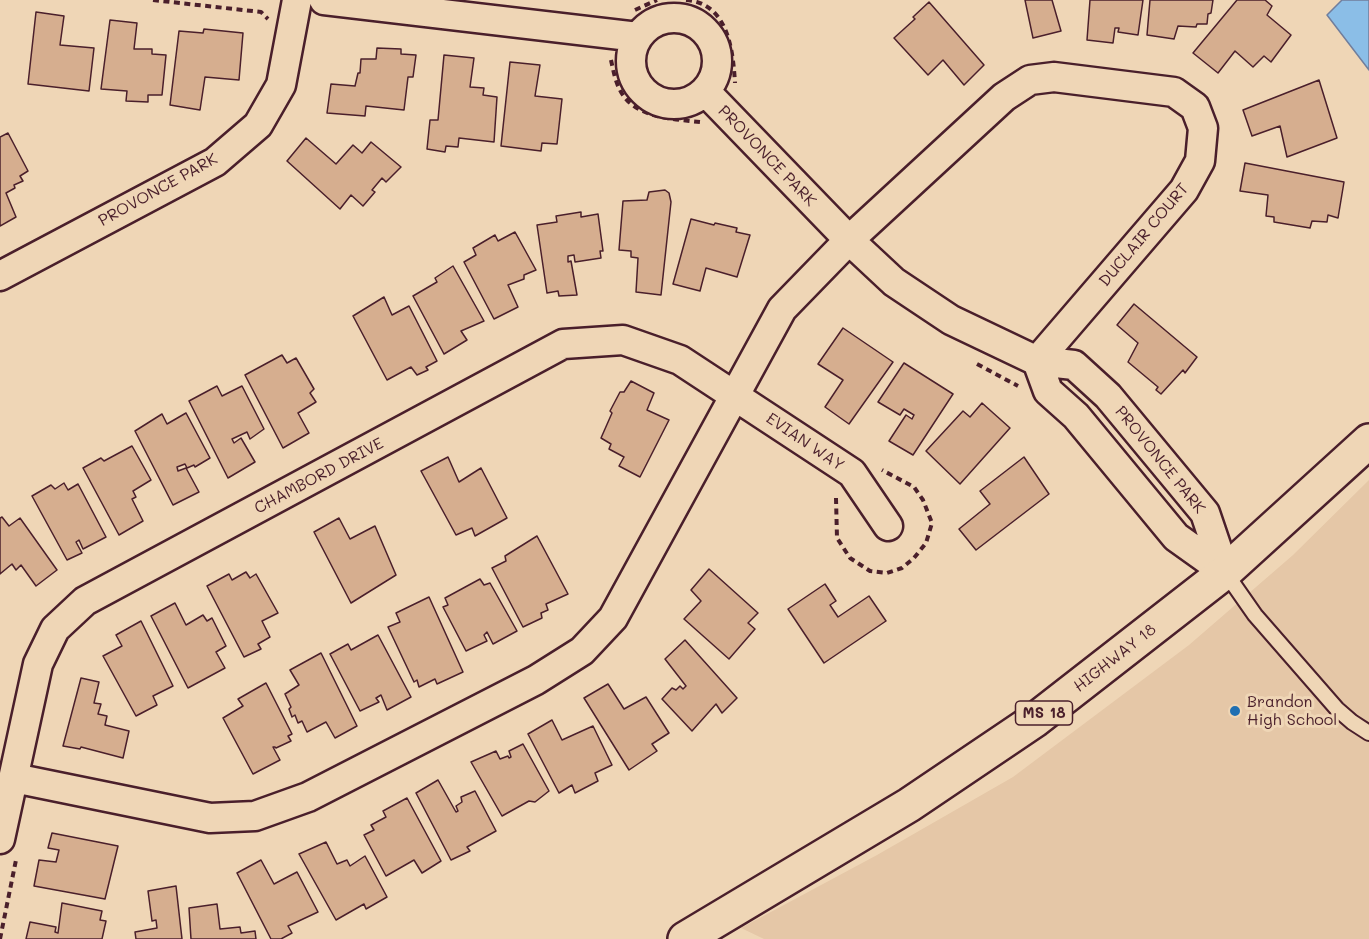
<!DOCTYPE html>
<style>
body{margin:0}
canvas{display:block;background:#efd6b6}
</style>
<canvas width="1369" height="939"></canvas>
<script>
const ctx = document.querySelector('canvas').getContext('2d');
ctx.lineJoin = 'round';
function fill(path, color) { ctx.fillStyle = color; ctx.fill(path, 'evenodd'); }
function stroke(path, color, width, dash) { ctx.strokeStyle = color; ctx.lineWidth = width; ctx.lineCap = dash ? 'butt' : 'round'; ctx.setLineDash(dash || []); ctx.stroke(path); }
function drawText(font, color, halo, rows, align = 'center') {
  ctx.font = font + ' Mali,sans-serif'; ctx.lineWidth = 6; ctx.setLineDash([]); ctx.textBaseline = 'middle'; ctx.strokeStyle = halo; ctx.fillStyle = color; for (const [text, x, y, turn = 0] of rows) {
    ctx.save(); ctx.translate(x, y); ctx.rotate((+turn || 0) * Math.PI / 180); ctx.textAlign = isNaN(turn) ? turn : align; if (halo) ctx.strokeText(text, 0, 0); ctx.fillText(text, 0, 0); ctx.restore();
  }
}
const built = new Path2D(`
 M1369 480V939H764L741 928 877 855 1013 777 1189 645 1293 555Z`);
const water = new Path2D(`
 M1342 0H1369V70L1327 15Z`);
const building = new Path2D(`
 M1025 0H1052L1061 31 1033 38Z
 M1090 0H1143L1138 35 1118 32 1119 28H1115L1113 43 1087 40Z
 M1150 0H1213L1211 13 1208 14 1207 24H1197L1196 27 1178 26 1174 39 1147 35Z
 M1237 0H1265L1272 6 1267 15 1291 35 1271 62 1264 56 1253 67 1235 51 1218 73 1193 53Z
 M929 2 984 65 964 85 943 60 928 75 894 38 915 19 913 17Z
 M36 12 64 16 60 45 94 48 89 91 28 84Z
 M110 20 137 23 134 49H152V54L166 55 162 95H148V102L126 101 127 91 101 89Z
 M204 29 243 33 239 80 205 77 200 110 170 105 179 31 203 33Z
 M377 48 401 49V54L416 55 413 77H408L404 110 366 106 365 116 327 113 331 84 355 86 358 73H360L361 59H376Z
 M444 55 474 58 470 87 484 88 483 95 497 97 494 142 459 138 458 147 446 146 445 152 427 149 430 120H438Z
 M510 62 540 65 535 96 562 99 557 144 542 143 541 151 501 146Z
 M1319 80 1337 138 1287 157 1280 126 1252 136 1243 110Z
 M8 133 28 171 20 176 23 181 14 185 15 188 6 193 16 217 0 226V137Z
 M306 138 336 164 353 145 362 153 371 142 401 167 386 182 382 178 372 190 375 192 363 206 351 195 340 209 287 161Z
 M1245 163 1344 182 1338 218 1328 215 1327 222 1312 221 1310 228 1274 222V217L1266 216 1268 195 1240 191Z
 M665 190 669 193 671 202 661 295 636 292 638 258 631 257V251L619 250 623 201 647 200 649 192Z
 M581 212V217L598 214 603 251H600L601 258 575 262 574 255 568 256V262L571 261 577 295 559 296 558 291 547 293 537 225 557 222 556 216Z
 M691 219 714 225 715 223 737 228 736 232 750 235 737 277 706 268 700 291 673 284Z
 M515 232 536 270 524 275V279L508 285 518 307 494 319 464 262 476 255 473 248 495 235 498 241Z
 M453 266 484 321 461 331 467 340 444 354 413 296 437 282 435 278Z
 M384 297 392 315 409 306 437 361 426 367 428 370 417 375 411 367 387 380 353 316Z
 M1134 304 1197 357 1185 373 1183 370 1161 394 1156 390 1158 387 1128 362 1138 343 1117 325Z
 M843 328 893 362 849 424 825 407 843 380 818 364Z
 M282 355 287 363 296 358 314 389 310 393 316 402 298 413 309 433 283 448 245 375Z
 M904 363 953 394 913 455 889 441 906 415 912 419 914 415 904 409 900 415 878 402Z
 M631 381 654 393 647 410 669 420 640 477 619 466 624 457 609 449 611 444 601 438 612 413 610 411 620 392H624Z
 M217 386 222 396 242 386 264 429 250 439 247 432 232 439 234 443 241 438 255 462 228 478 189 401Z
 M982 403 1010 428 960 484 926 451 963 411 970 417Z
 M186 413 210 458 195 467 194 465 187 468 185 464 177 467 178 471 186 468 199 492 173 505 135 431 162 414 167 424Z
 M132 446 151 480 133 491 136 497 132 499 143 521 119 535 83 468 101 458 104 461Z
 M448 457 459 482 481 468 507 518 475 536 472 528 456 535 421 471Z
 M1024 457 1049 494 976 550 959 529 990 504 980 491Z
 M64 483 68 490 78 484 106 537 83 549 79 540 76 542 82 553 67 560 32 496 51 485 55 489Z
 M2 517 9 526 20 518 57 570 36 586 21 565 16 570 12 564 0 574V518Z
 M339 518 350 539 375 526 396 575 351 603 314 532Z
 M537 536 568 594 546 604 548 610 541 613 542 618 523 627 492 568 506 561 505 556Z
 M709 569 758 613 748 623 755 629 729 659 684 619 701 601 691 590Z
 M246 572 250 578 256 574 278 613 262 621 270 637 258 644 261 649 244 657 207 586 229 574 232 580Z
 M480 579 484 585 490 583 517 631 493 644 487 632 484 635 487 641 466 651 443 607 448 605 445 598Z
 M825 584 836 601 830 605 838 617 869 596 886 621 824 663 788 609Z
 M429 597 463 672 437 684 435 679 419 687 417 680 414 682 388 627 400 622 396 613Z
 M175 603 186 625 203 615 207 621 212 618 226 646 216 652 225 668 188 688 151 616Z
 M141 621 173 686 153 696 157 705 136 716 103 656 122 646 116 635Z
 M378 635 411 697 387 710 381 695 376 698 379 702 360 711 330 654 348 644 351 650Z
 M685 640 737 698 722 713 716 704 692 731 662 699 672 688 676 690 680 686 683 689 686 686 665 659Z
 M321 653 357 726 335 738 326 722 307 732 302 721 298 723 295 715 292 717 289 709 291 707 285 694 299 685 290 670Z
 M81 678 99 682 94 703 101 704 98 714 107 716 105 725 129 731 123 758 81 747 80 749 63 746Z
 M266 683 292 734 288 736 291 741 276 748 275 747H273L280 760 253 774 223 718 243 706 238 699Z
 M608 684 624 709 646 697 669 733 652 744 657 751 629 770 584 698Z
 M552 720 562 740 593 726 612 765 595 773 598 781 575 793 572 785 559 793 528 734Z
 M523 744 549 791 535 802 529 801 502 816 471 762 496 751 500 759 508 756 509 758 511 757 509 751Z
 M438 780 456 812 458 811 456 806 462 802 461 797 475 791 496 831 467 847 470 851 451 860 416 793Z
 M407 798 441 861 422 873 414 860 386 876 364 835 374 830 371 825 386 817 383 811Z
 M52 833 118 846 105 899 34 886 39 860 56 862 59 850 48 848Z
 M326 842 337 864 347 860 350 866 365 856 387 897 366 909 364 904 336 920 299 854Z
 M261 860 274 884 297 872 318 912 288 926 292 933 281 939H271L237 873Z
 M176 886 182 939H136L135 932 157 928 156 920 152 921 148 891Z
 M62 903 102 911 100 920 106 921 102 939H26L30 922 56 927 55 932 58 933Z
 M217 904 220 929 240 927 241 933 255 931 256 939H191L189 908Z`);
const path = new Path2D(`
 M153 0 261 12 268 19
 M686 0C728 3 733 50 735 83
 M635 10 657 0
 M611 60C613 69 615 80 619 88 632 118 672 119 700 122
 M977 364 1018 386
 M836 498 837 538 850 558 870 571 887 573 902 568 914 558 926 543 932 523 923 500 914 487 882 470
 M0 939 16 860`);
const service = new Path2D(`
 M1225 572 1255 615 1337 709 1352 722 1369 733`);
const minor = new Path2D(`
 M324 0 638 37
 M631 61a43 43 0 1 1 86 0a43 43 0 1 1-86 0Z
 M705 91 849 240 894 282 951 320 1037 361 1074 365 1108 396 1205 513 1225 572
 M0 276 215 162 258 125 281 85 297 0
 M1037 361 1048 391 1076 416 1176 537 1225 572
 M14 778 210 818 255 816 308 797 536 680 582 651 613 618 782 309 849 240 1004 97 1030 80 1054 77 1174 92 1195 107 1203 128 1200 161 1184 190 1037 361
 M0 839 38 664 55 629 85 601 563 344 623 340 680 360 852 473 888 526`);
const primary = new Path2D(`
 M685 939 909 805 1035 720 1225 572 1369 441`);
const markers = [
 [1235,711,6,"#1f6fb2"]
];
const shields = [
 [1044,713,57]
];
const shieldNames = [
 ["MS 18",1044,713]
];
const streetNames = [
 ["PROVONCE PARK",767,156,46],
 ["PROVONCE PARK",158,190,-29],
 ["DUCLAIR COURT",1144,235,-50],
 ["EVIAN WAY",805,442,34],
 ["PROVONCE PARK",1160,460,51],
 ["CHAMBORD DRIVE",319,476,-28],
 ["HIGHWAY 18",1115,658,-38]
];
const poiNames = [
 ["Brandon",1247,702],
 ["High School",1247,720]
];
fill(built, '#e5c7a7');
fill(water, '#8bbee7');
stroke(water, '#717e9c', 1.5);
fill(building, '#d6ae8f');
stroke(building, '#4a1f2b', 1.5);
stroke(service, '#4a1f2b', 18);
stroke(minor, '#4a1f2b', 33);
stroke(primary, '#4a1f2b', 38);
stroke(path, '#4a1f2b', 4, [6, 4.5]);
stroke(service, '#efd6b6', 14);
stroke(minor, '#efd6b6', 28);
stroke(primary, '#efd6b6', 33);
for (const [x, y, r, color] of markers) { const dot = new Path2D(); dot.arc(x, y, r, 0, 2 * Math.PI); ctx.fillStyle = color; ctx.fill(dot); stroke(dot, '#efd6b6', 2); }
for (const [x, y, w] of shields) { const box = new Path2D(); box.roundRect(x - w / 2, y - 12, w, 24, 4.5); ctx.fillStyle = '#efd6b6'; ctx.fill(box); stroke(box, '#4a1f2b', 1.5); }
drawText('bold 15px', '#4a1f2b', null, shieldNames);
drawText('16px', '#4a1f2b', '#efd6b6', streetNames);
drawText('16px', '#4a1f2b', '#efd6b6', poiNames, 'left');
</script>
